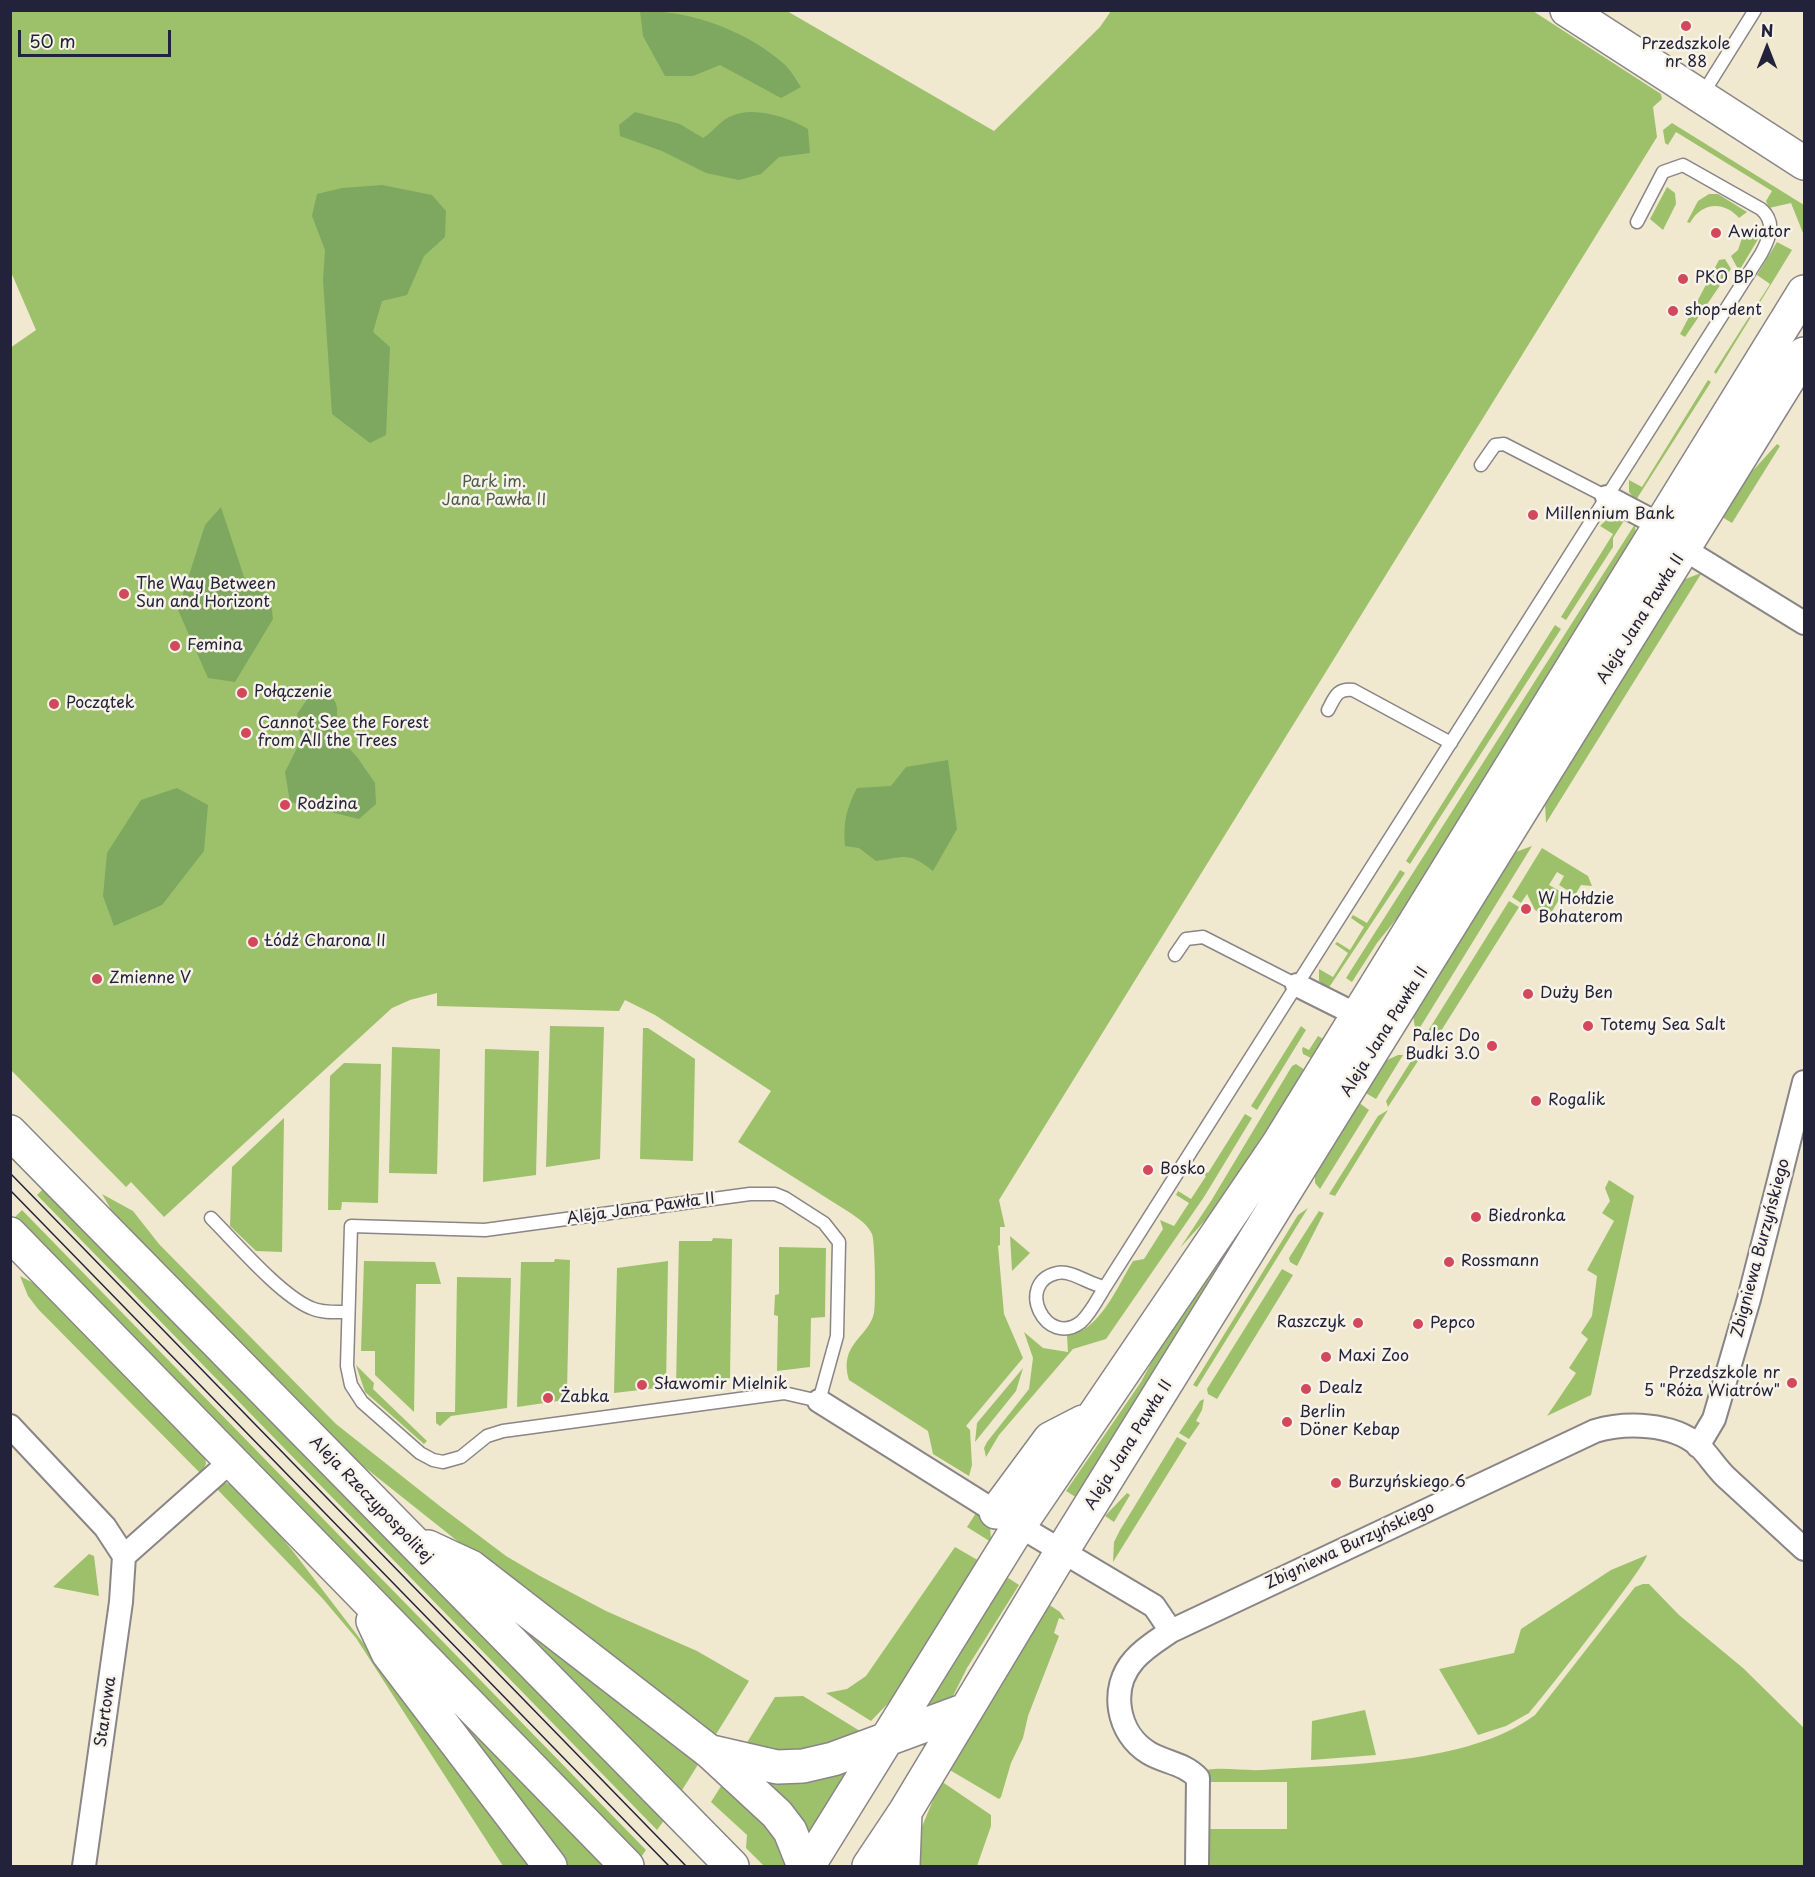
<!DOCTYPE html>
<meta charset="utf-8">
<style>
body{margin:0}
#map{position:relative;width:1815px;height:1877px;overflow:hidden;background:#f1e8d0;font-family:"Playpen Sans",sans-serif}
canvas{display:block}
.frame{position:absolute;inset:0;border:12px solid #22223b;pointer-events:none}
.north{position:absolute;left:1737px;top:18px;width:60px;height:60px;-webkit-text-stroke:4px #f7f3e8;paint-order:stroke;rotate:0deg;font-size:16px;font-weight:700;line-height:24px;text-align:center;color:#22223b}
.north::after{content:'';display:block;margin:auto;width:21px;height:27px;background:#22223b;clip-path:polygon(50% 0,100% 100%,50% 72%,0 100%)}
.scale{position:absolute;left:18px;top:30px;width:153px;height:27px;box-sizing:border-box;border:3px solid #22223b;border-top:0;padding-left:8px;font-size:18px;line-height:21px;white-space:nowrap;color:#22223b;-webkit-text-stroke:4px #f7f3e8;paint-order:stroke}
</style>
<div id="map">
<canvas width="1815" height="1877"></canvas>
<div class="frame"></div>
<div class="north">N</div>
<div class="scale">50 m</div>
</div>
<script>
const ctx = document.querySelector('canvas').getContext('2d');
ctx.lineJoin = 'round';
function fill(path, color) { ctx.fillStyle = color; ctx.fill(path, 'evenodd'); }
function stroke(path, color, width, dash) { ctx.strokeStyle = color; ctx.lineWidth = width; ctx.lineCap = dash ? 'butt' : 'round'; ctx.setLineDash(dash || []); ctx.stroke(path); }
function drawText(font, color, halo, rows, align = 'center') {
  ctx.font = font + ' "Playpen Sans",sans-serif'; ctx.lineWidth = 5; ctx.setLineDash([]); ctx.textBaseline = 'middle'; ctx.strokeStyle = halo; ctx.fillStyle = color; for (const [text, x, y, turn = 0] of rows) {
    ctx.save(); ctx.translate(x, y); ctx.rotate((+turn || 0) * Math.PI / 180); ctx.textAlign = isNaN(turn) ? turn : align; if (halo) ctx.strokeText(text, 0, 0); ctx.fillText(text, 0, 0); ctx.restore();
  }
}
const green = new Path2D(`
 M11 11H787L994 131 1100 27 1111 11H1533L1661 94 1662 99 1653 107 1657 137 999 1200 1005 1227H1000V1245L998 1246 1004 1314 1023 1358 966 1426 970 1430 972 1465 969 1476 933 1454 928 1431 849 1380C838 1344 869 1337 874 1313 876 1303 875 1241 872 1234 867 1224 860 1220 852 1214L738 1142 771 1091 655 1015 625 1000 619 1011 437 1006V993L410 1000 392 1008 164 1217 131 1182 126 1187 11 1070 10 348 36 330 11 272Z
 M1672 123 1804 205 1803 233 1791 203 1769 208 1766 201 1772 191 1676 132 1668 145 1665 143 1663 130Z
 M1667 187 1675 193 1676 204 1663 230 1650 219Z
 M1709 194H1718L1747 212 1739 218C1723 200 1701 203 1690 223L1687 222 1698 201Z
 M1743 235 1760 236 1739 271 1731 256 1738 250Z
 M1777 242 1792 250 1716 374 1714 372 1770 284 1757 275Z
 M1725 259 1731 269 1685 337 1680 334 1719 260Z
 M1708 380 1711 382 1636 500 1629 492V480L1642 487Z
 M1777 444 1780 446 1732 523 1722 517 1748 476Z
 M1612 514 1627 516 1613 538V547L1566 620 1561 617 1613 534 1600 526Z
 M1635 524 1636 538 1422 887 1377 943 1352 982 1346 978Z
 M1701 573V574L1546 823 1545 802 1683 580Z
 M1555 625 1561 629 1410 864 1406 861Z
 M1532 846 1416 1034 1413 1015 1513 853Z
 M1542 848 1588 876 1592 886 1581 885 1575 895 1559 885 1564 876 1557 872 1549 885 1563 893 1548 918 1535 910 1527 894 1521 903 1512 897Z
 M1400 870 1405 873 1328 989 1319 981V969L1333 977 1348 953 1335 944 1337 942 1350 950 1364 927 1351 918 1353 915 1367 923Z
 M1509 901 1519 907 1441 1031 1435 1042 1438 1044 1436 1047 1423 1039Z
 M550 1026 604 1027 600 1159 546 1167Z
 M1301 1026 1306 1030 1257 1110 1251 1106Z
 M643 1028H648L695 1059 693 1161 640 1159Z
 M1318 1036 1327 1041 1315 1060 1303 1054 1302 1049 1303 1047 1309 1050Z
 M392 1047 440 1049 437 1174 389 1173Z
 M485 1049 539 1051 536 1175 483 1182Z
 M1398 1055H1403L1376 1099 1364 1092 1383 1062Z
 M1413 1058 1418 1061 1388 1107 1386 1101Z
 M344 1063 381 1064 378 1203 342 1202 341 1210H328L330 1076Z
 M1296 1064 1308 1072 1218 1206 1180 1248 1211 1201 1292 1066Z
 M1329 1085 1082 1501 1066 1491 1141 1382 1174 1320Z
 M1358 1102 1369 1110 1320 1189 1315 1183V1174Z
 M1388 1110 1335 1196 1329 1194 1378 1116Z
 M1245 1114 1252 1118 1204 1197 1106 1339 1073 1349 999 1435 986 1457 984 1448 987 1442 1029 1389 1033 1358 1024 1332 1043 1348 1068 1352 1067 1335C1099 1333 1118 1285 1133 1261L1144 1259 1163 1229 1160 1220 1174 1226 1189 1203 1176 1195 1178 1191 1191 1199 1206 1176 1193 1168 1195 1165 1208 1173Z
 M284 1118 282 1252 256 1251 230 1226 232 1167Z
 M1609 1180 1634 1196 1591 1395 1547 1416 1576 1373 1569 1368 1588 1339 1581 1333 1592 1316 1597 1276 1587 1270 1614 1221 1602 1213 1610 1201 1605 1188Z
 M46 1186 665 1819 657 1830 37 1195Z
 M102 1194 133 1211 159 1244 336 1424 441 1507 506 1556 540 1576 606 1611 697 1651 749 1681 715 1736 524 1594 348 1454 119 1223Z
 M1308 1208 1197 1387 1193 1385 1298 1215Z
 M22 1210 646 1850 639 1860 13 1219Z
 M1319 1211 1324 1213 1297 1266 1290 1262 1289 1258Z
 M1010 1236 1030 1253 1012 1271Z
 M713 1238 732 1239 730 1378 676 1386 679 1241H712Z
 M779 1247 826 1248 825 1317 811 1318 810 1367 777 1371 778 1316 774 1315 775 1295 779 1294Z
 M555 1259 570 1260 567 1391 572 1392V1399L517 1407 521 1262H554Z
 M364 1261 435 1262 441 1284H416L414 1412 375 1375V1351H361Z
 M668 1261 666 1387 614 1393 617 1268Z
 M1282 1269 1293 1275 1217 1399 1208 1394 1207 1389Z
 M20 1276 41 1287 205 1454 206 1464 201 1474 38 1309 28 1296Z
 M457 1277 511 1278 507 1408 451 1416 440 1426 436 1423V1412H455Z
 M356 1365 374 1383 373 1389 427 1441 424 1444 365 1392Z
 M1023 1368 1016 1391 975 1442 977 1423Z
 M1204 1399 1202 1410 1196 1421 1200 1423 1189 1439 1179 1433 1200 1401Z
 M1177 1437 1187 1443 1113 1562 1114 1542 1120 1530Z
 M225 1483 232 1484 247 1496 292 1550 534 1866H503L356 1638 323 1599 216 1488Z
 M1127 1493 1130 1495 1114 1522 1105 1516Z
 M976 1513 990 1524 991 1542 967 1527Z
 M955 1547 981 1562 898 1693 871 1721 826 1693 847 1689 866 1676Z
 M89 1554 94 1556 99 1596 53 1587Z
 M1647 1555C1646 1566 1544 1696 1529 1713L1506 1726 1478 1735 1439 1669 1514 1653 1521 1629 1611 1570Z
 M1002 1574 1019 1585 967 1668 927 1748 905 1734Z
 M1643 1584H1649L1679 1615 1743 1668 1804 1728V1866H1210V1829H1287V1782H1208L1207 1770C1224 1767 1244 1771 1262 1770 1344 1764 1468 1765 1535 1715L1635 1587Z
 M479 1591 699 1763 679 1795Z
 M1048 1604 1060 1612 1065 1620 1059 1618 1054 1633 1059 1636 1028 1716 1023 1738 1011 1763 1001 1797 999 1799 948 1769Z
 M419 1671 610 1866H567Z
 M803 1696 860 1731C817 1760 792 1753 743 1749L775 1697Z
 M1365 1710 1376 1755 1311 1760 1312 1721Z
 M862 1754 807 1843 750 1774Z
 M941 1781 991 1815V1826L977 1866H915L921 1829Z
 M723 1783 770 1823 792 1866H764L746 1848 747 1835 711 1802Z`);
const forest = new Path2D(`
 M640 11C689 10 746 30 784 64 791 70 796 80 801 87L781 98 720 65 693 76H665L643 36Z
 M635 112 680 124 703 138C712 133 719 122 729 117 753 105 787 117 808 129L810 153 779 157 761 174 739 180 706 173 662 151 620 136 619 125Z
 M382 185 432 195 446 211 445 237 424 256 407 295 382 301 373 332 390 347 386 435 370 443 332 414 323 280 325 250 312 216 317 194 342 188Z
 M221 507 245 580 270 595 273 619 235 682 208 678 178 610 205 525Z
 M315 688C343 699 337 707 336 734L357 757 375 783 376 804 359 819 290 802 285 772 301 740 297 714Z
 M948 760 957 829 933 871C908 851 905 857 876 861L859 848 845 846C843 823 846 809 857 788L891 786 906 767Z
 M177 788 208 805 204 851 162 905 114 926 103 896 107 853 141 800Z`);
const lane = new Path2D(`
 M1702 95 1755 10
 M1481 465 1495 445 1504 444 1607 497
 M1328 710C1335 697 1337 688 1353 690L1451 743
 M1175 955 1186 939 1203 937 1297 985
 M750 1194H775L785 1198 824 1223 839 1242 837 1336 819 1401 784 1393 503 1431 487 1436 461 1457 443 1462 433 1460 420 1453 362 1402 351 1385 347 1366 351 1226 485 1230Z
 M211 1218C236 1243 280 1295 311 1308 322 1313 336 1312 348 1312
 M1105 1287C1089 1285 1073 1270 1057 1273 1014 1283 1046 1349 1081 1322 1091 1313 1098 1298 1105 1287L1761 254C1769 239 1777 223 1761 209L1683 165 1663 172 1637 222`);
const street = new Path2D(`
 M1607 497 1660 525
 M1684 549 1804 623
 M1297 985 1359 1016
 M819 1401 996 1512 1154 1606 1171 1631
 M10 1426 105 1527 124 1556 121 1602 84 1866
 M1698 1446 1714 1419 1749 1299 1804 1082
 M124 1556 231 1461
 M1197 1866 1198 1778C1184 1763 1166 1763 1149 1753 1117 1734 1109 1688 1134 1660 1144 1648 1158 1640 1171 1631L1595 1431C1626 1422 1672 1423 1698 1445 1709 1455 1717 1470 1729 1480 1754 1503 1779 1526 1804 1549`);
const secondary = new Path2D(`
 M1567 10 1804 163
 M10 1132 732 1866
 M10 1234 627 1866
 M996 1512 1050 1439 1083 1422
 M428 1547 471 1567 710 1752 777 1814 790 1831 804 1866
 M373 1621 388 1653 550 1866
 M712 1752 777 1767 803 1766 833 1759 966 1710
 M808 1866 1019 1526 1279 1143 1804 292
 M869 1866 905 1812 1062 1551 1804 354
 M903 1866 905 1812`);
const tram = new Path2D(`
 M10 1173 686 1866
 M10 1190 669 1866`);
const markers = [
 [1686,26,6,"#d1495b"],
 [1716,233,6,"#d1495b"],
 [1683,279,6,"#d1495b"],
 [1673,311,6,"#d1495b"],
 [1533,515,6,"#d1495b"],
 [124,594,6,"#d1495b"],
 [175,646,6,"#d1495b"],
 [242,693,6,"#d1495b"],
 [54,704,6,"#d1495b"],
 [246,733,6,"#d1495b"],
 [285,805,6,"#d1495b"],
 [1526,909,6,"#d1495b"],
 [253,942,6,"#d1495b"],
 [97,979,6,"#d1495b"],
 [1528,994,6,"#d1495b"],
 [1588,1026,6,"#d1495b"],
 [1492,1046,6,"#d1495b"],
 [1536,1101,6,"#d1495b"],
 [1148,1170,6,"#d1495b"],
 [1476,1217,6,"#d1495b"],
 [1449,1262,6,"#d1495b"],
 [1358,1323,6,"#d1495b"],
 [1418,1324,6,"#d1495b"],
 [1326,1357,6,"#d1495b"],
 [1792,1383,6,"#d1495b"],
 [642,1385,6,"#d1495b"],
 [1306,1389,6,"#d1495b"],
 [548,1398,6,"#d1495b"],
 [1287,1422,6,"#d1495b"],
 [1336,1483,6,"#d1495b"]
];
const poiNames = [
 ["Przedszkole",1686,45,"center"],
 ["nr 88",1686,63,"center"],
 ["Awiator",1728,233],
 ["PKO BP",1695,279],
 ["shop-dent",1685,311],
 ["Millennium Bank",1545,515],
 ["The Way Between",136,585],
 ["Sun and Horizont",136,603],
 ["Femina",187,646],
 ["Połączenie",254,693],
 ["Początek",66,704],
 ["Cannot See the Forest",258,724],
 ["from All the Trees",258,742],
 ["Rodzina",297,805],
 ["W Hołdzie",1538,900],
 ["Bohaterom",1538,918],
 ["Łódź Charona II",265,942],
 ["Zmienne V",109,979],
 ["Duży Ben",1540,994],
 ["Totemy Sea Salt",1600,1026],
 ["Palec Do",1480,1037,"right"],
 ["Budki 3.0",1480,1055,"right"],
 ["Rogalik",1548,1101],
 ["Bosko",1160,1170],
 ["Biedronka",1488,1217],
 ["Rossmann",1461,1262],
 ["Raszczyk",1346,1323,"right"],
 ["Pepco",1430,1324],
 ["Maxi Zoo",1338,1357],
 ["Przedszkole nr",1780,1374,"right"],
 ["5 \"Róża Wiatrów\"",1780,1392,"right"],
 ["Sławomir Mielnik",654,1385],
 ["Dealz",1318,1389],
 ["Żabka",560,1398],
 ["Berlin",1299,1413],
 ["Döner Kebap",1299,1431],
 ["Burzyńskiego 6",1348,1483]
];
const parkNames = [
 ["Park im.",494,483],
 ["Jana Pawła II",494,501]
];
const streetNames = [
 ["Aleja Jana Pawła II",1641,619,-58],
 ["Aleja Jana Pawła II",1385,1032,-58],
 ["Aleja Jana Pawła II",641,1209,-8],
 ["Zbigniewa Burzyńskiego",1761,1248,-75],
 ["Aleja Jana Pawła II",1129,1445,-58],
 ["Aleja Rzeczypospolitej",371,1500,46],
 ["Zbigniewa Burzyńskiego",1350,1546,-25],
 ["Startowa",106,1712,-82]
];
fill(green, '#9dc16b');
fill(forest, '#7ea75f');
stroke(lane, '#8a8586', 15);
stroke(street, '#8a8586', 26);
stroke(secondary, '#8a8586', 36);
stroke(lane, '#fff', 12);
stroke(street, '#fff', 22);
stroke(secondary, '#fff', 33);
stroke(tram, '#22223b', 1.5);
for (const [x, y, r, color] of markers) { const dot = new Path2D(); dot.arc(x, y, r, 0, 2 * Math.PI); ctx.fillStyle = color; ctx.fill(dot); stroke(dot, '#f7f3e8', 2); }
drawText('16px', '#22223b', '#f7f3e8', poiNames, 'left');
drawText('16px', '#4d5a4c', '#f7f3e8', parkNames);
drawText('16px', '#22223b', '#f7f3e8', streetNames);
</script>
